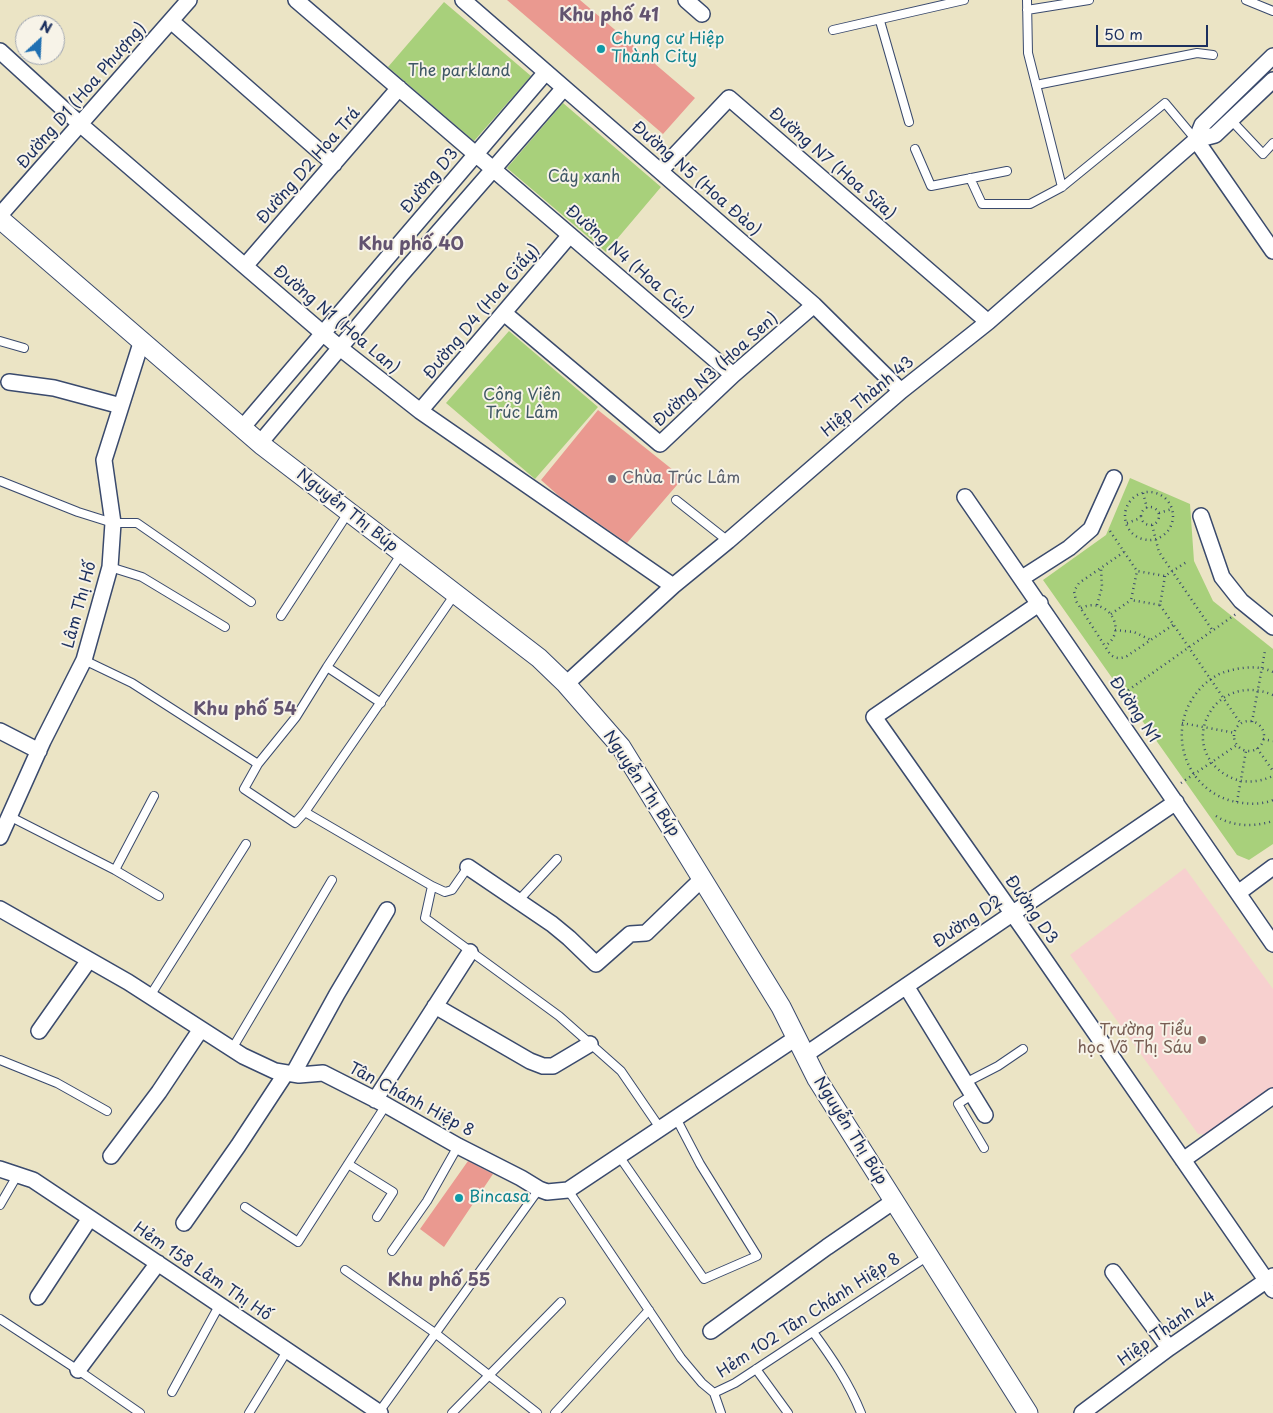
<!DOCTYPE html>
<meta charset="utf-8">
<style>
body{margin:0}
#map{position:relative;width:1273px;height:1413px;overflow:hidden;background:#ebe4c5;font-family:"Playpen Sans",sans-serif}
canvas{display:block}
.north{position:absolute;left:15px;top:15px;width:50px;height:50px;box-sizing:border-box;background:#f7f3e8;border:1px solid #9fa5b1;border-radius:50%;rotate:25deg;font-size:14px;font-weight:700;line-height:20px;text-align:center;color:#1b2f5e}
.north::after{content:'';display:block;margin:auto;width:18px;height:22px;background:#1f6fb2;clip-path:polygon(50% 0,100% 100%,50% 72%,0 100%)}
.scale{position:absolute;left:1096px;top:25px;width:112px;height:22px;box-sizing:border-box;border:2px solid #1b2f5e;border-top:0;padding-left:6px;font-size:15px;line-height:18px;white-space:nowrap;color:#1b2f5e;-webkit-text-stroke:4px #f7f3e8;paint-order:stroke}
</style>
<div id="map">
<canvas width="1273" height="1413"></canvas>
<div class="north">N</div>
<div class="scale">50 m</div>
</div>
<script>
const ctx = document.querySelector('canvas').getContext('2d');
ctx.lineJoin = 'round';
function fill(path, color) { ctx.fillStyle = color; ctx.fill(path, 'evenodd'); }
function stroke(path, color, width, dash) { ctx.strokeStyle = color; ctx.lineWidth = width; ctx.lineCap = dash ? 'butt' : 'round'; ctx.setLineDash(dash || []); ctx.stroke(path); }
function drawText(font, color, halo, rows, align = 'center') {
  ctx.font = font + ' "Playpen Sans",sans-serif'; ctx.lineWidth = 4; ctx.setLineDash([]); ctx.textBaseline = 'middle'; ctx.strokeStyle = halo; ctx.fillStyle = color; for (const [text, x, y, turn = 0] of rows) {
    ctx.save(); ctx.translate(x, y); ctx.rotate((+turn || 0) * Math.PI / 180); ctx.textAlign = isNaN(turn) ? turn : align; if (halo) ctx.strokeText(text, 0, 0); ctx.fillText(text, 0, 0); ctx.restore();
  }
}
const built = new Path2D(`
 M1185 868 1273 989V1090L1211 1135 1198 1134 1070 955Z`);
const green = new Path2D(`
 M444 2 531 76 474 141 388 67Z
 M563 103 661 187 606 252 507 168Z
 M509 331 598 407 535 479 446 403Z
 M1130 478 1190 504 1194 561 1213 601 1273 649V844L1249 860 1237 855 1043 580 1106 535Z`);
const building = new Path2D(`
 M507 0H580L695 98 663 134Z
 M598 410 683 478 627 543 559 496 541 480Z
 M468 1161 493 1174 444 1247 420 1229Z`);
const path = new Path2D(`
 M1125 516a24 24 0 1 1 48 0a24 24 0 1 1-48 0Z
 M1143 493 1147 508
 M1141 516a9 9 0 1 1 18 0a9 9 0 1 1-18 0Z
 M1159 513 1172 509
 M1127 523 1141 518
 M1152 525 1159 552 1213 631
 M1110 531 1137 571
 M1124 552 1079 583 1074 591 1076 601 1110 654C1115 659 1121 659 1127 656L1173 625
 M1165 576 1160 605 1131 600 1137 571 1165 576 1188 561
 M1097 605 1102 587 1101 568
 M1160 605 1241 724
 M1081 608C1108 595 1129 631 1105 646
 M1111 614 1131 600
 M1115 630 1134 632 1151 640
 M1273 672C1259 665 1243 667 1228 671 1215 674 1203 684 1195 695 1166 734 1187 792 1236 802 1248 804 1261 805 1273 800
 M1273 695C1214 670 1176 745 1226 775 1241 784 1257 783 1273 776
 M1120 696 1236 614
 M1234 736a15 15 0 1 1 30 0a15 15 0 1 1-30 0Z
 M1252 722 1265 651
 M1182 723 1235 733
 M1263 739 1273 741
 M1257 748 1273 771
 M1181 783 1237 745
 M1237 802 1246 751
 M1216 816C1233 827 1254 827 1273 821`);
const service = new Path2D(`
 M1027 0 1028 53 1062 187
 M1246 0 1273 11
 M1027 10 1089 0
 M880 21 909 122
 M833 30 964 0
 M1036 85 1197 53 1213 55
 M1231 120 1263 154 1273 143
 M915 149 931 186 1007 171
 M970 178 982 204H1030L1062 187 1165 103 1196 140
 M0 341 24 348
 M0 481 78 512 113 523H137L251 602
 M676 500 728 541
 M110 567 142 577 225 627
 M281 616 348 513
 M84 660 132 683 258 764 296 717 327 667 402 553
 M327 667 381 703
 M258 764 244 789 295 823 305 812 455 594
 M305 812 432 886 425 918 559 1016 621 1071 660 1128
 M9 816 115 870 159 896
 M115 870 154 796
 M432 886 445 892 452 890 468 867
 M519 900 557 859
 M150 996 246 844
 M232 1049 332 880
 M0 1060 57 1083 107 1111
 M965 1083 998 1066 1023 1049
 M972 1095 958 1104 984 1148
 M619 1156 704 1279 757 1256 700 1164 676 1118
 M348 1164 393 1192 377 1217
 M568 1190 681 1358 702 1383 714 1393 735 1383 928 1256
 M0 1205 18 1174
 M245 1207 298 1242 386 1105
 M392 1251 427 1201 458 1146
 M345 1270 435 1333 537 1413
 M0 1319 78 1370 140 1413
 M813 1332C832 1358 849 1383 861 1413
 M756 1369 788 1413
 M172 1392 220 1304
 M714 1393 721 1413
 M379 1412 539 1189
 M249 1413 287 1351
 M452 1413 561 1302
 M555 1413 649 1310`);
const minor = new Path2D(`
 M296 0 733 375
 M463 0 814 305 901 391
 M686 0 702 14
 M171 21 334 164
 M0 51 81 125 340 348 420 411 673 586
 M1196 140 1273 251
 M1196 140 1202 125 1273 56
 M660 171 729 98 988 322
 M0 215 189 0
 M245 266 399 88
 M504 313 660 444 733 375 814 305
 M9 382 54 388 121 406
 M420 411 570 235
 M242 428 546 72
 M260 443 401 275 564 88
 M965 497 1273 944
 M1201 516 1222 577 1241 601 1273 627
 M1022 578 1069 548 1091 529 1114 478
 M1040 603 874 717 1029 937 1273 1290
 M566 684 673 586 728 541 901 391 988 322 1196 140 1215 135 1273 80
 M0 731 39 751
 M0 837 43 741 84 660 110 567 113 523 104 460 142 340
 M468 867 552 924 569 938 596 964 630 934 646 933 702 879
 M1238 893 1273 867
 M0 909 128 982 243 1056 275 1071 299 1075 323 1073 386 1105 458 1146 521 1178 539 1189 547 1192 568 1190 796 1038
 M906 986 985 1115
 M435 1006 530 1061 543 1066H553L590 1044
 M39 1031 89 960
 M805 1055 1176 802
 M293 1074 337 994 387 910
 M375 1100 470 952
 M111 1156 159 1092 201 1029
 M1183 1160 1273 1096
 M0 1169 33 1180C149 1257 265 1335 380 1413
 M184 1223 238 1146 286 1073
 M1113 1272 1169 1348
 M38 1297 90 1218
 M711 1331 827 1247 894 1201
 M78 1370 158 1263
 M1082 1413 1169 1348 1273 1276`);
const tertiary = new Path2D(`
 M0 219 263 446 539 658 566 684 621 747 781 1007 817 1079 1028 1413`);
const markers = [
 [601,49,5,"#0f9aa8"],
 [612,479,5,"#6b7280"],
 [1202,1040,5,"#8d6e63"],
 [459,1198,5,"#0f9aa8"]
];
const cultureNames = [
 ["Chung cư Hiệp",611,40],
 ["Thành City",611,58],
 ["Bincasa",469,1198]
];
const parkNames = [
 ["The parkland",459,72],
 ["Cây xanh",584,178],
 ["Công Viên",522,396],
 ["Trúc Lâm",522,414]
];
const streetNames = [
 ["Đường D1 (Hoa Phượng)",82,96,-49],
 ["Đường N7 (Hoa Sữa)",832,164,41],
 ["Đường D2 Hoa Trá",309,166,-49],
 ["Đường N5 (Hoa Đào)",696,179,41],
 ["Đường D3",430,181,-50],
 ["Đường N4 (Hoa Cúc)",629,262,41],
 ["Đường D4 (Hoa Giấy)",482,312,-50],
 ["Đường N1 (Hoa Lan)",336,320,40],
 ["Đường N3 (Hoa Sen)",716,370,-42],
 ["Hiệp Thành 43",868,397,-40],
 ["Nguyễn Thị Búp",347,511,38],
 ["Lâm Thị Hố",80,605,-75],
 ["Đường N1",1134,710,56],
 ["Nguyễn Thị Búp",641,784,56],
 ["Đường D3",1031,910,55],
 ["Đường D2",968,922,-34],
 ["Tân Chánh Hiệp 8",411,1100,28],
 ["Nguyễn Thị Búp",850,1131,58],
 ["Hẻm 158 Lâm Thị Hố",202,1272,34],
 ["Hẻm 102 Tân Chánh Hiệp 8",809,1316,-33],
 ["Hiệp Thành 44",1167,1329,-36]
];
const worshipNames = [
 ["Chùa Trúc Lâm",622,479]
];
const educationNames = [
 ["Trường Tiểu",1192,1031],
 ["học Võ Thị Sáu",1192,1049]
];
const neighbourhoodNames = [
 ["Khu phố 41",609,16],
 ["Khu phố 40",411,245],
 ["Khu phố 54",245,710],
 ["Khu phố 55",439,1281]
];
fill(built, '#f7d0cf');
fill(green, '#a8d07b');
fill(building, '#ea9990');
stroke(service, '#3a4a6d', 10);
stroke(minor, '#3a4a6d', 18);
stroke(tertiary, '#3a4a6d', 21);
stroke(path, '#3a4a6d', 2.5, [1, 4]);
stroke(service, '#fff', 8);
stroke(minor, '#fff', 15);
stroke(tertiary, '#fff', 19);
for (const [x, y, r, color] of markers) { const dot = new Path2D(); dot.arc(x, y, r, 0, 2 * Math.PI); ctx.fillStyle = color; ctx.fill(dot); stroke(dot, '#f7f3e8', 2); }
drawText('16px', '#0d838f', '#f7f3e8', cultureNames, 'left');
drawText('16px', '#3e5765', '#f7f3e8', parkNames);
drawText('16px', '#1b2f5e', '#f7f3e8', streetNames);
drawText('16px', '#5b616d', '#f7f3e8', worshipNames, 'left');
drawText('16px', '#785e54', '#f7f3e8', educationNames, 'right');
drawText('bold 18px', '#635470', '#f7f3e8', neighbourhoodNames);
</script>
